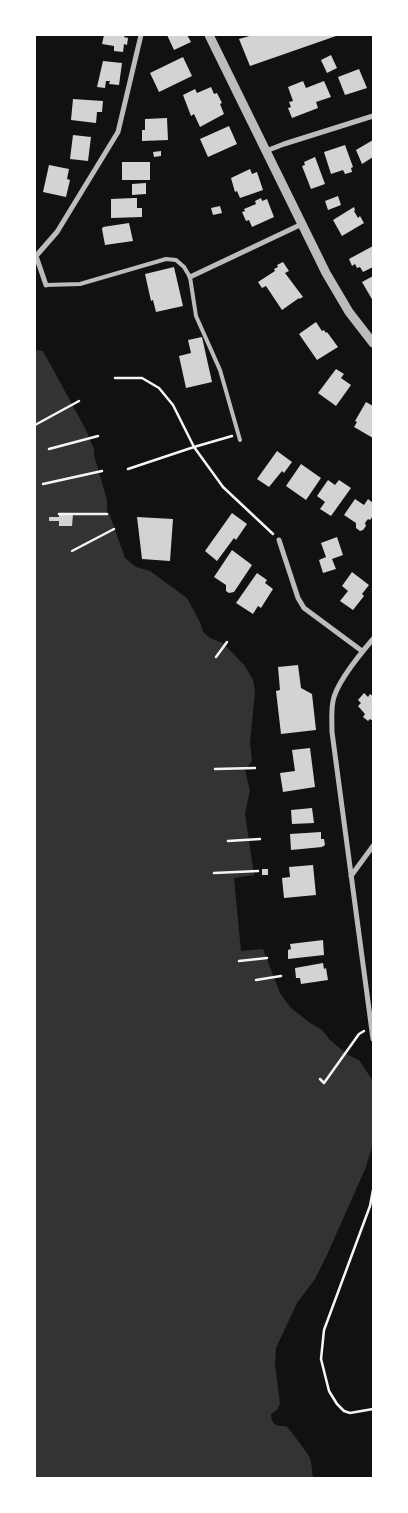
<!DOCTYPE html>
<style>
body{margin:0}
#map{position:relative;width:408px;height:1513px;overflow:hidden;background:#111;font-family:"Archivo Narrow",sans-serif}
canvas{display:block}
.frame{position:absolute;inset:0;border:36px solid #fff;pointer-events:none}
</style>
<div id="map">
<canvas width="408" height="1513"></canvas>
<div class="frame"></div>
</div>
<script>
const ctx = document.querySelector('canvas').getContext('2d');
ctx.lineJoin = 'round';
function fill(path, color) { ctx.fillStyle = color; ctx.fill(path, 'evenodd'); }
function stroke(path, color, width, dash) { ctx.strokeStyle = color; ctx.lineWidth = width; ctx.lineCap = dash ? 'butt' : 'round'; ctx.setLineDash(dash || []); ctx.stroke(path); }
const water = new Path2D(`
 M35 350 43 351 85 428 94 449V455L107 500V513H109L125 558 136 567 150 571 187 598 200 622 203 632 210 638 223 643 245 666 253 680 255 691 250 744 252 761 245 770 250 791 245 813 254 875 234 878 241 951 263 949 280 993 290 1007 310 1023 322 1030 330 1040 348 1055 359 1060 373 1081V1144L366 1167 327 1255 315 1279 297 1303 276 1348 275 1364 280 1404 277 1410 271 1414C271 1424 277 1427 286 1426 289 1428 309 1455 310 1458 312 1464 312 1472 313 1478H35Z`);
const building = new Path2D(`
 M104 35H125L124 37 128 38 127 45 124 44 123 52 114 51V46L102 44Z
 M167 35H187L191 42 174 50Z
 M253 35H339L250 66 239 39Z
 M331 55 337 68 327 73 321 60Z
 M183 57 192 76 159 92 150 73Z
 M103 61 122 63 119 85 109 84 110 81H106L105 88 97 87Z
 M359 69 367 88 345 95 338 77Z
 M303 81 306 88 324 81 331 97 316 102 318 108 292 118 288 108 291 107 289 102 293 101 288 87Z
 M211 87 214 94 217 93 222 103 220 104 224 114 200 127 194 114 191 116 183 95 195 89 197 93Z
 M73 99 103 101 102 112H97L96 123 71 120Z
 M167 118 168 140 142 141V130H145V119Z
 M229 126 237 144 208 157 200 139Z
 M73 135 91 137 88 161 70 159Z
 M373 140V157L362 164 356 150Z
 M345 145 353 167 351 168 352 172 345 174 343 170 331 174 324 152Z
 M161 151V156L154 157 153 152Z
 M315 157 325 184 311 189 302 166 305 165 304 162Z
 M122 162H150V180H122Z
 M49 165 69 169 67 179 70 180 66 197 43 192Z
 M250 169 252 174 257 172 263 190 240 198 237 191 235 192 231 178Z
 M146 183V194L132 195V184Z
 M338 196 341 205 328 210 325 201Z
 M134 198H137V208H142V217L111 218V199Z
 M261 198 262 201 267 199 274 217 252 227 249 220 246 221 242 212 245 211 244 209 256 204 255 201Z
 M220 206 222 213 213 215 211 208Z
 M354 207 355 210 354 211 358 218 360 216 364 223 342 236 333 220Z
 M129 223 133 241 105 245 102 229 103 227Z
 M373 246V267L363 272 360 267 357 268 355 264 352 266 349 259Z
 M283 262 289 271 285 273 303 297 299 299V298L282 310 266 286 262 288 258 282 275 271 274 269 278 267 277 265Z
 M174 267 183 306 156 312 153 300 151 301 145 274Z
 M373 276V301L362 282Z
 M316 322 322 331 324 330 326 333 327 332 338 347 317 360 299 334Z
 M202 337 212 382 186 388 179 356 191 353 188 340Z
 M336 369 344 374 341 378 351 385 336 406 318 393Z
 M366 402 373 406V438L354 427 357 422 355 421Z
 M277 451 292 462 284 473 282 471 269 487 257 479Z
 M301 464 321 478 306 500 286 486Z
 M328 480 335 485 339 480 351 488 331 516 320 509 325 502 317 496Z
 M355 499 364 505 368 499 373 503V516L370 520 368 519 365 523 366 526 363 530 360 531 356 528V523L344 515Z
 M232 513 247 524 236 540 234 538 217 561 205 551Z
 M59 514H73L72 526H59V521H49V517H59Z
 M137 517 173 519 170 561 142 559Z
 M337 537 343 555 332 559 336 569 323 573 319 560 326 557 321 543Z
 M232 550 252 565 234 592 229 593 226 591V585L214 577Z
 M352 572 369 585 362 594 364 596 353 610 340 601 348 591 342 586Z
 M257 573 267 580 265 583 273 589 261 608 258 606 253 614 236 603Z
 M298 665 301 688 312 694 316 730 281 734 276 691 280 690 278 667Z
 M364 693 368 697 370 694 373 696V721L370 719 368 721 363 717 365 714 358 706 361 703 358 700Z
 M310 748 315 787 283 792 280 773 295 771 292 750Z
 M312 808 314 823 292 824 291 810Z
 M321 832V839H324L325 845 322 847 291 850 290 834Z
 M313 865 316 895 284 898 282 878 290 877 289 867Z
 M262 869H268V875H262Z
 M323 940 324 955 288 959V950L291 949 290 944Z
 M323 963 324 969 326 968 328 980 301 984 300 978H296L295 968Z`);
const path = new Path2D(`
 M115 378H142L159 388 173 405 194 447 223 487 273 534
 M35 425 79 401
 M49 449 98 436
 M128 469 194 447 232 436
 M43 484 102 471
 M59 514H107
 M72 551 114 529
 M216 657 227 642
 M215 769 255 768
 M228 841 260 839
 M214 873 258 871
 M239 961 267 958
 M256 980 281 976
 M320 1079 324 1083 359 1034 364 1031
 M373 1190 370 1206 324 1330 321 1359 329 1391 337 1404 344 1411 350 1413 373 1409`);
const service = new Path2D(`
 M46 285 80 284 166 259 176 260 184 267 190 277 196 316 220 370 240 440`);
const minor = new Path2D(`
 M266 151 284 144 373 116
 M190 277 302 224
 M46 285 36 256 57 232 118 132 141 35
 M279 540 298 598 304 608 362 651
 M373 639C361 653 336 684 333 701 331 711 332 722 332 732L373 1039
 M351 876 373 846`);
const tertiary = new Path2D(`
 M209 35 326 273 349 312 373 343`);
fill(water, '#333');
fill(building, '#d3d3d3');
stroke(path, '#f5f5f5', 2.5);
stroke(service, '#bcbcbc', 4);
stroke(minor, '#bcbcbc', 5);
stroke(tertiary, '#bcbcbc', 9);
</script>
